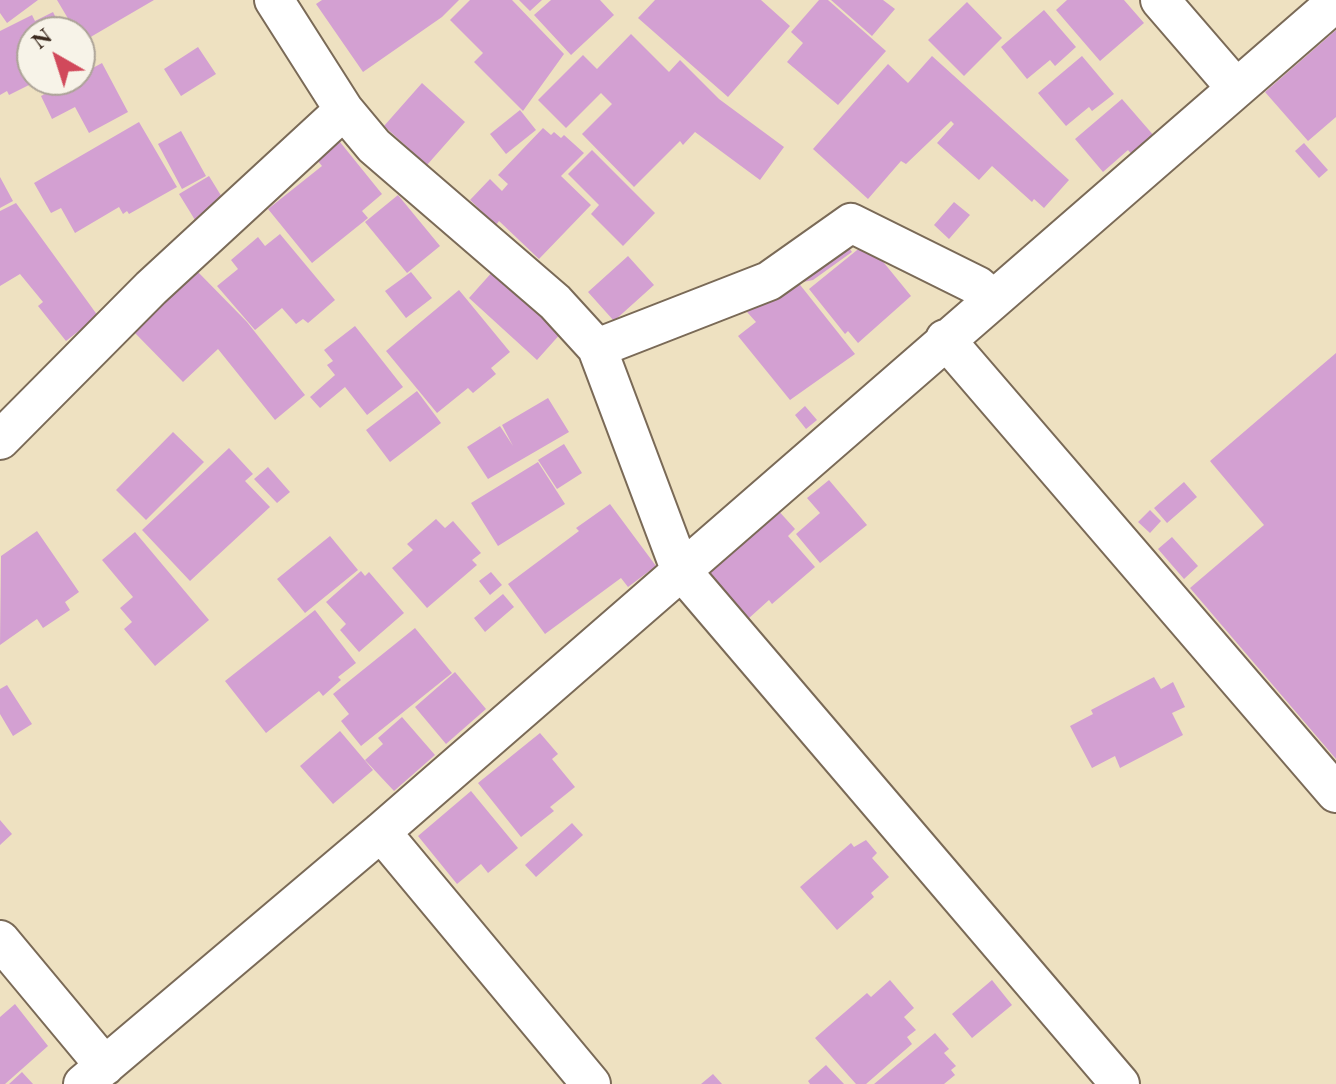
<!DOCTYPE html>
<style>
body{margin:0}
#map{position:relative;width:1336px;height:1084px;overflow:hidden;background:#eee1c1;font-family:"EB Garamond",serif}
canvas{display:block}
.north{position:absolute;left:16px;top:16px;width:80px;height:80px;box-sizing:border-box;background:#f7f3e8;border:2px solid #aca397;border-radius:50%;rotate:321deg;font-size:22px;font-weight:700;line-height:32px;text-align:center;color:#3b2a1e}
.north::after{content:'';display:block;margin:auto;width:28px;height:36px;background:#d1495b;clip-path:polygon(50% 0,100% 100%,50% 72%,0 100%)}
</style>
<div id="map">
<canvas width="1336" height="1084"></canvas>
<div class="north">N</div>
</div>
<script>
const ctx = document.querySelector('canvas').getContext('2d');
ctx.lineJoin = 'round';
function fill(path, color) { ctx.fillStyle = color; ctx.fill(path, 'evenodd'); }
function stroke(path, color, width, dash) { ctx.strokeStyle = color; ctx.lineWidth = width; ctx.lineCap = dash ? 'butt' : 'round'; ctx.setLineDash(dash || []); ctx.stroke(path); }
const building = new Path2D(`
 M0 0H38L7 23 0 13Z
 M57 0H154L82 42 80 32H76Z
 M322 0H459L442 17 363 72 316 4Z
 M470 0H512L564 54 523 111 474 62 483 53 450 20Z
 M519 0H542L530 11Z
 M551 0H600L614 15 571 55 534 15Z
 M655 0H761L790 26 728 97 638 18Z
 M819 0H828L886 51 838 105 787 62 803 43 791 32Z
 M831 0H883L895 9 872 36Z
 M1067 0H1124L1144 23 1100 61 1056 10Z
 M967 2 1002 38 964 76 928 40Z
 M1044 10 1076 47 1055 66 1050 60 1027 79 1001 47Z
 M53 12 63 32H32V80H39L9 95 7 91 0 95V31L32 15 35 21Z
 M1336 30V117L1308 141 1265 92Z
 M631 34 669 72 680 60 719 99 784 147 760 180 695 132 683 145 680 141 634 187 582 134 612 104 601 93 566 128 538 100 583 55 597 69Z
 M198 47 216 74 181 96 164 69Z
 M932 56 1069 180 1044 208 1034 199 1032 202 992 166 979 180 937 143 954 124 951 121 906 164 901 161 868 199 813 149 888 64 908 83Z
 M1082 56 1114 94 1092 111 1089 107 1066 126 1038 93Z
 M102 63 128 112 89 133 75 107 52 119 41 96 71 80H80V75Z
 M422 83 465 122 427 165 384 126Z
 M1122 99 1155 137 1133 156 1128 150 1103 172 1075 139Z
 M520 110 536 130 506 154 490 134Z
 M139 122 177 187 129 214 127 211 123 214 119 207 75 233 61 208 51 213 34 183Z
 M543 128 551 135 554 132 561 138 564 135 584 153 561 176 591 205 539 259 499 221 496 225 470 200 490 179 502 191 508 184 498 175Z
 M181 131 206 176 182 189 158 144Z
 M340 142 382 194 362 211 368 218 312 263 268 209 322 166 317 160Z
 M1304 143 1328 170 1319 178 1295 151Z
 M592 150 655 213 623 246 591 214 599 205 568 174Z
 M209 176 225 202 195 220 179 194Z
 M0 177 13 201 0 208Z
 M398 195 440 246 407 273 365 222Z
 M954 202 970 215 949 239 934 225Z
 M16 203 98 316 66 341 38 306 43 302 20 274 0 286V211Z
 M280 234 335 300 308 323 303 319 296 324 282 308 255 330 217 286 238 269 231 260 258 237 265 246Z
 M867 242 911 296 858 343 848 331 845 334 809 289Z
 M847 245 852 252 813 280 803 282 798 273Z
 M628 256 654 285 614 321 588 292Z
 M494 270 562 332 537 360 469 298Z
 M197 271 247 322 305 395 275 420 218 349 183 382 134 332Z
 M411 272 432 298 406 318 385 291Z
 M797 281 855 354 790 400 738 336 756 322 747 312 767 296 772 302Z
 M459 290 510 352 491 368 496 374 473 393 468 388 437 413 386 351Z
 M355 326 403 387 367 415 345 387 320 408 310 397 335 375 327 365 333 361 324 350Z
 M1336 353V759L1190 588 1264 525 1210 461Z
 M417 391 441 423 390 462 366 430Z
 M548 398 569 432 488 479 467 447 500 426 513 446 502 425Z
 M805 406 817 420 806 429 795 415Z
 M173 432 204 462 146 520 116 490Z
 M564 444 582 473 557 489 538 460Z
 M229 448 253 474 245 481 270 507 190 581 142 530Z
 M538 462 565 504 498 546 471 503Z
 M268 467 290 492 277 503 254 479Z
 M829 480 867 525 820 563 796 534 820 513 807 498Z
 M1184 482 1197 497 1167 523 1154 508Z
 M610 504 656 566 628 587 621 578 545 634 508 584 579 531 576 528Z
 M776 508 795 529 788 536 815 567 772 604 769 600 748 619 701 565Z
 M1150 510 1161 521 1150 533 1138 522Z
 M436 519 445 528 453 521 481 553 472 560 477 565 427 608 392 568 413 550 407 544Z
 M37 531 79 592 65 602 70 610 43 628 37 619 0 645 1 556Z
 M135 532 209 620 155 666 124 629 132 622 120 608 133 597 102 560Z
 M330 536 358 570 305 613 277 579Z
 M1172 537 1198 566 1184 579 1158 549Z
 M361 571 365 576 369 572 404 613 359 652 340 630 346 624 326 602Z
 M491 572 502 585 490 595 479 581Z
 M503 594 514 607 485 632 474 618Z
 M315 610 356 663 338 677 341 680 323 696 319 691 266 733 225 681Z
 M415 628 452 673 361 746 341 721 349 714 333 694Z
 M455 672 486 709 446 744 415 707Z
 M1154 677 1161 689 1173 682 1185 707 1172 713 1183 735 1120 768 1115 756 1092 768 1070 726 1093 714 1091 710Z
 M7 685 32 724 13 736 0 714V689Z
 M402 717 435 755 394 791 365 760 383 744 378 738Z
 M340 731 373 770 333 804 300 766Z
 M540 733 558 754 552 759 575 787 550 807 554 811 521 837 478 783Z
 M471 791 518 848 488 873 481 864 457 884 418 836Z
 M0 820 12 834 0 845Z
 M572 823 583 835 536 877 525 865Z
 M866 840 877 853 872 858 889 877 871 893 874 897 837 930 800 887 851 843 854 847Z
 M890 980 914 1008 904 1017 916 1030 907 1037 912 1044 866 1084H856L815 1038 867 993 871 997Z
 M992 980 1012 1005 972 1038 952 1014Z
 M15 1004 48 1046 5 1084H0V1017Z
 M935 1033 949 1049 944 1053 956 1066 951 1070 955 1075 944 1084H874Z
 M826 1065 844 1084H810L808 1081Z
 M22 1072 33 1084H9Z
 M713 1074 722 1084H701Z`);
const minor = new Path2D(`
 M274 0 344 110 374 146 555 302 597 348 680 569 1120 1084
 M1160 0 1236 88
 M945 339 1336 793
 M597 348 769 281 851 223 978 286 993 299
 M0 440 151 288 344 110
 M381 832 591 1084
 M0 940 105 1066
 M83 1084 381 832 1336 2`);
fill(building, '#d3a0d2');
stroke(minor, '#7a6a57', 42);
stroke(minor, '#fff', 38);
</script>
